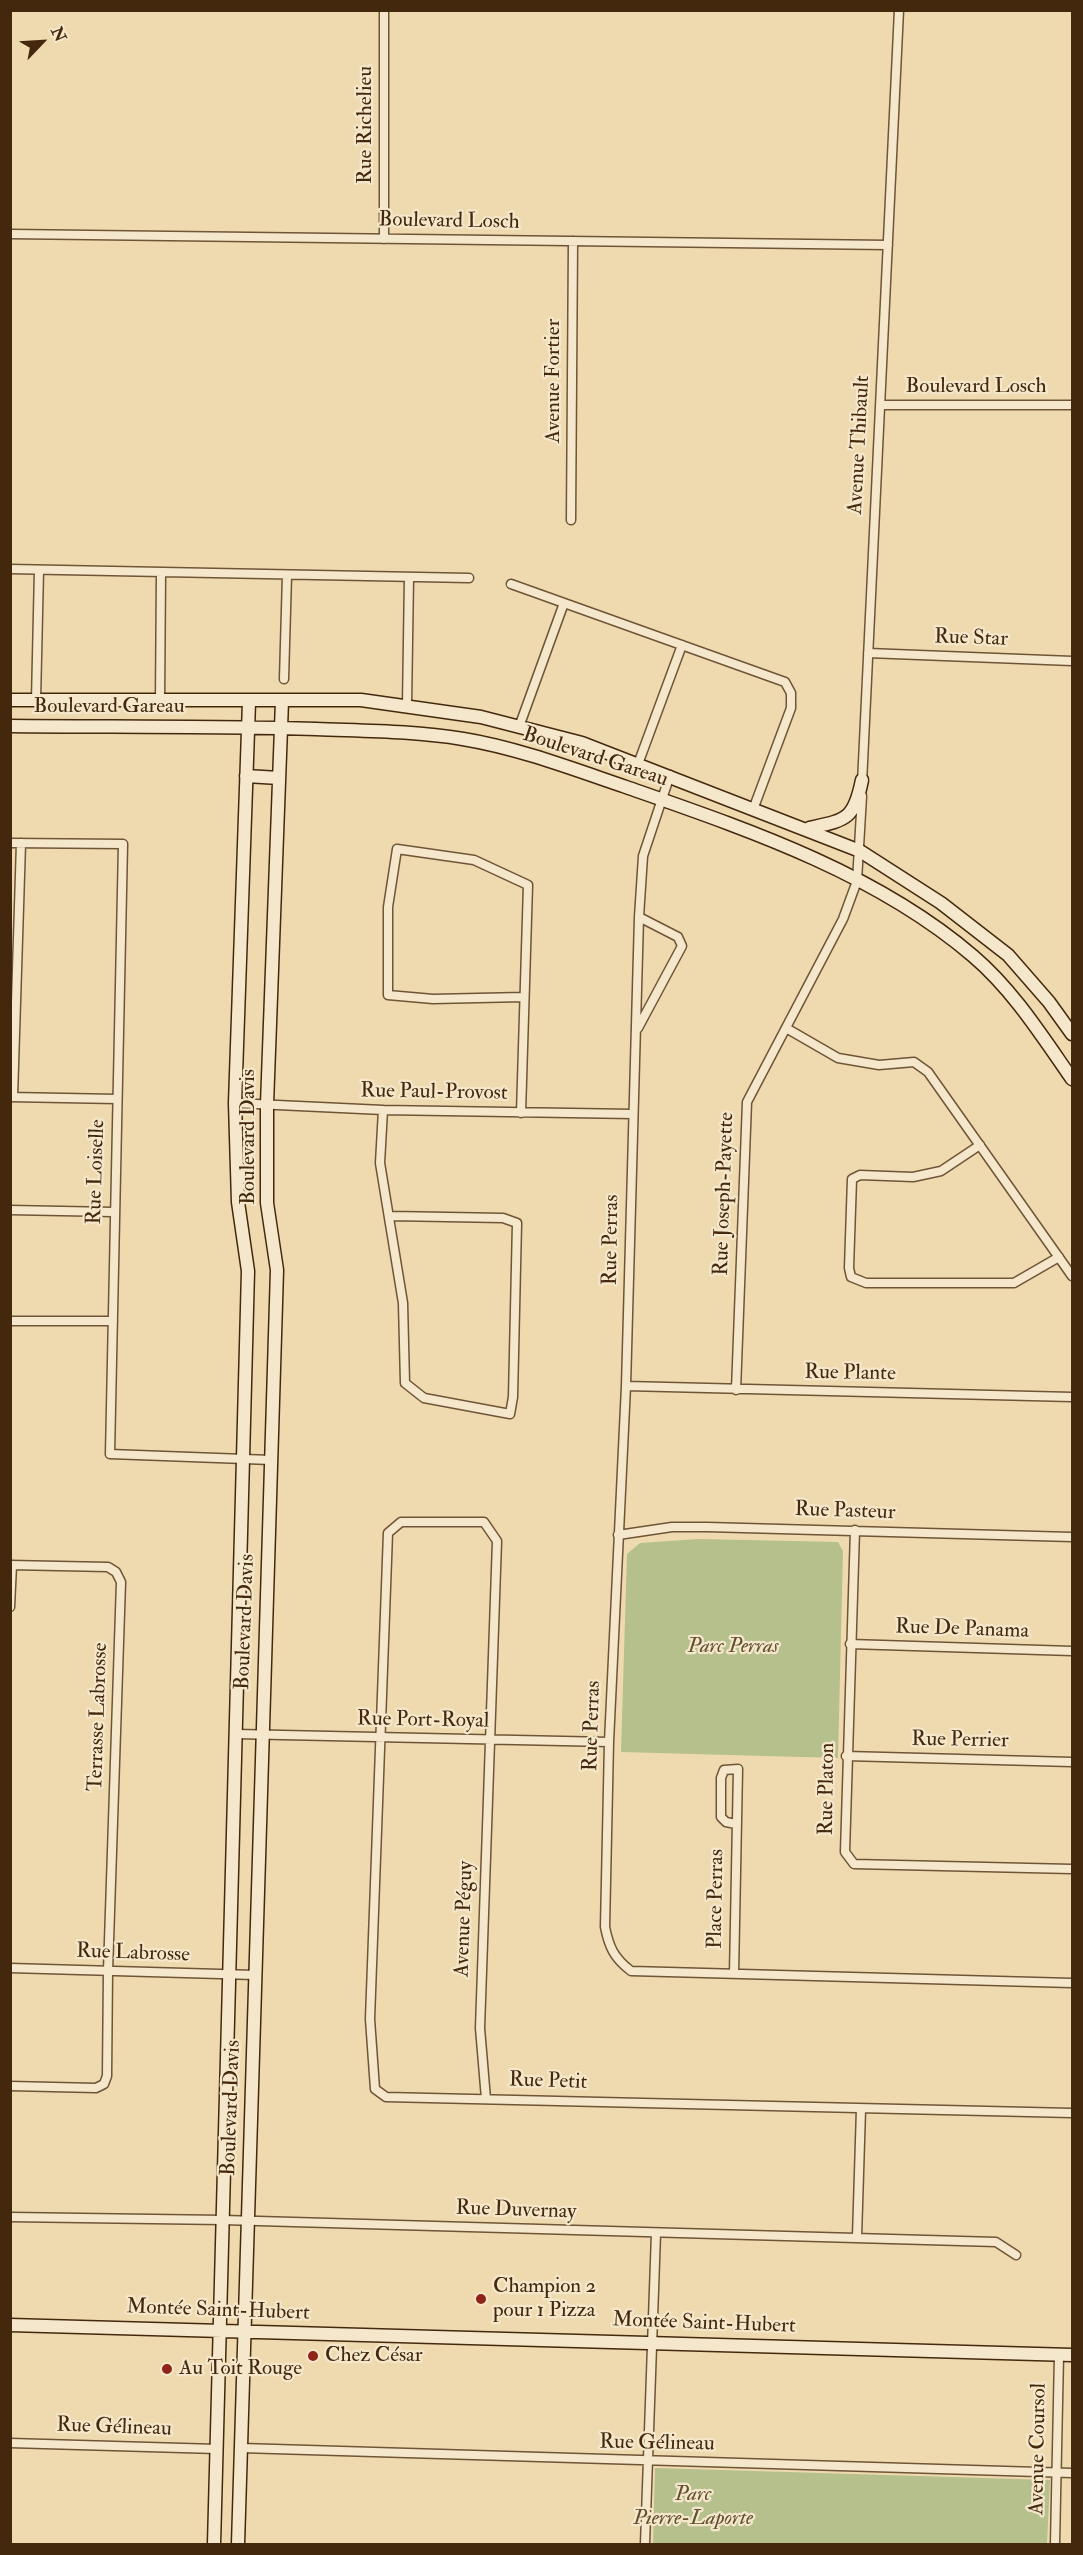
<!DOCTYPE html>
<meta charset="utf-8">
<style>
body{margin:0}
#map{position:relative;width:1083px;height:2555px;overflow:hidden;background:#efdaaf;font-family:"IM FELL Double Pica",serif}
canvas{display:block}
.frame{position:absolute;inset:0;border:12px solid #44280d;pointer-events:none}
.north{position:absolute;left:12px;top:12px;width:60px;height:60px;-webkit-text-stroke:4px #f5e7cb;paint-order:stroke;rotate:65deg;font-size:16px;font-weight:700;line-height:24px;text-align:center;color:#44280d}
.north::after{content:'';display:block;margin:auto;width:21px;height:27px;background:#44280d;clip-path:polygon(50% 0,100% 100%,50% 72%,0 100%)}
</style>
<div id="map">
<canvas width="1083" height="2555"></canvas>
<div class="frame"></div>
<div class="north">N</div>
</div>
<script>
const ctx = document.querySelector('canvas').getContext('2d');
ctx.lineJoin = 'round';
function fill(path, color) { ctx.fillStyle = color; ctx.fill(path, 'evenodd'); }
function stroke(path, color, width, dash) { ctx.strokeStyle = color; ctx.lineWidth = width; ctx.lineCap = dash ? 'butt' : 'round'; ctx.setLineDash(dash || []); ctx.stroke(path); }
function drawText(font, color, halo, rows, align = 'center') {
  ctx.font = font + ' "IM FELL Double Pica",serif'; ctx.lineWidth = 4.5; ctx.setLineDash([]); ctx.textBaseline = 'middle'; ctx.strokeStyle = halo; ctx.fillStyle = color; for (const [text, x, y, turn = 0] of rows) {
    ctx.save(); ctx.translate(x, y); ctx.rotate((+turn || 0) * Math.PI / 180); ctx.textAlign = isNaN(turn) ? turn : align; if (halo) ctx.strokeText(text, 0, 0); ctx.fillText(text, 0, 0); ctx.restore();
  }
}
const green = new Path2D(`
 M699 1539 838 1542 843 1551 838 1758 621 1752 627 1554 640 1543Z
 M655 2468 1050 2480 1047 2544H653Z`);
const street = new Path2D(`
 M384 10V239
 M10 234 888 245
 M880 405H1072
 M571 520 573 241
 M10 569 469 578
 M511 584 785 682 791 693V708L754 807
 M868 653 1072 661
 M284 679 287 575
 M36 700 39 570
 M160 701 161 573
 M407 705 409 577
 M519 727 564 603
 M638 764 682 645
 M670 775 643 856 639 917 626 1386 609 1742 605 1927C609 1947 614 1958 631 1971L1072 1983
 M862 783 899 10
 M10 843 123 844 110 1454 271 1460
 M638 1028 682 946 678 937 639 917
 M786 1028 838 1058 879 1065 914 1062 928 1072 1072 1276
 M10 1097 117 1099
 M13 1097 21 843
 M235 1103 383 1110 633 1114
 M383 1110 380 1163 403 1303 405 1383 424 1398 510 1414 513 1397 517 1223 503 1218 391 1216
 M521 1113 528 885 474 860 397 849 388 907V995L433 999 523 997
 M980 1145 941 1171 913 1177 860 1175 852 1179 849 1268 851 1277 866 1283H1014L1059 1257
 M10 1210 113 1212
 M10 1321H113
 M626 1386 1072 1397
 M736 1390 747 1102 843 919 857 881 862 796
 M855 1530 845 1852 854 1864 1072 1869
 M618 1535 672 1527H707L1072 1537
 M10 1565 108 1567 116 1572 121 1582 108 1971 107 2076 104 2084 96 2088 10 2086
 M10 1607 12 1565
 M850 1644 1072 1651
 M236 1734 609 1742
 M846 1756 1072 1762
 M10 1968 255 1975
 M734 1974 738 1769 724 1770 721 1778V1817L726 1822 736 1824
 M486 2099 480 2028 497 1541 484 1522H401L388 1533 370 2019 375 2089 386 2097 1072 2113
 M10 2217 223 2220 996 2242 1016 2255
 M857 2237 861 2109
 M10 2443 217 2449
 M241 2448 1072 2473
 M645 2544 656 2233
 M1055 2544 1059 2355`);
const secondary = new Path2D(`
 M10 700H361L481 717 582 743 860 851 941 903 1008 955 1049 1002 1072 1034
 M10 726C112 727 214 726 316 729 365 731 414 731 463 739 518 748 573 769 626 787 746 829 875 872 973 956 1013 990 1042 1036 1072 1079
 M246 776 279 778
 M809 828C846 820 854 820 862 780
 M10 2325 1072 2355
 M214 2544 248 1271 238 1202 235 1103 249 702
 M238 2544 277 1270 267 1203V1104L282 701`);
const markers = [
 [481,2299,6,"#8f2418"],
 [313,2356,6,"#8f2418"],
 [167,2369,6,"#8f2418"]
];
const streetNames = [
 ["Rue Richelieu",366,125,-90],
 ["Boulevard Losch",449,222,1],
 ["Avenue Fortier",554,381,-90],
 ["Boulevard Losch",976,387],
 ["Avenue Thibault",860,445,-87],
 ["Rue Star",971,639,2],
 ["Boulevard Gareau",109,707],
 ["Boulevard Gareau",595,758,18],
 ["Rue Paul-Provost",434,1093,1],
 ["Boulevard Davis",249,1137,-90],
 ["Rue Loiselle",97,1172,-88],
 ["Rue Joseph-Payette",725,1194,-88],
 ["Rue Perras",612,1240,-89],
 ["Rue Plante",850,1374,1],
 ["Rue Pasteur",845,1512,2],
 ["Boulevard Davis",246,1622,-88],
 ["Rue De Panama",962,1630,2],
 ["Terrasse Labrosse",99,1717,-88],
 ["Rue Port-Royal",423,1721,1],
 ["Rue Perras",593,1726,-88],
 ["Rue Perrier",960,1741,1],
 ["Rue Platon",828,1789,-89],
 ["Place Perras",717,1899,-89],
 ["Avenue Péguy",465,1919,-88],
 ["Rue Labrosse",133,1954,2],
 ["Rue Petit",548,2082,2],
 ["Boulevard Davis",232,2108,-88],
 ["Rue Duvernay",516,2211,2],
 ["Montée Saint-Hubert",218,2311,2],
 ["Montée Saint-Hubert",704,2324,2],
 ["Rue Gélineau",114,2428,2],
 ["Rue Gélineau",657,2444,1],
 ["Avenue Coursol",1039,2449,-89]
];
const parkNames = [
 ["Parc Perras",733,1647],
 ["Parc",693,2495],
 ["Pierre-Laporte",693,2519]
];
const poiNames = [
 ["Champion 2",493,2287],
 ["pour 1 Pizza",493,2311],
 ["Chez César",325,2356],
 ["Au Toit Rouge",179,2369]
];
fill(green, '#b5c08d');
stroke(street, '#6f5436', 11);
stroke(secondary, '#44280d', 15);
stroke(street, '#f5e7cb', 8);
stroke(secondary, '#f5e7cb', 12);
for (const [x, y, r, color] of markers) { const dot = new Path2D(); dot.arc(x, y, r, 0, 2 * Math.PI); ctx.fillStyle = color; ctx.fill(dot); stroke(dot, '#f5e7cb', 2); }
drawText('21px', '#44280d', '#f5e7cb', streetNames);
drawText('italic 21px', '#604e2d', '#f5e7cb', parkNames);
drawText('21px', '#44280d', '#f5e7cb', poiNames, 'left');
</script>
